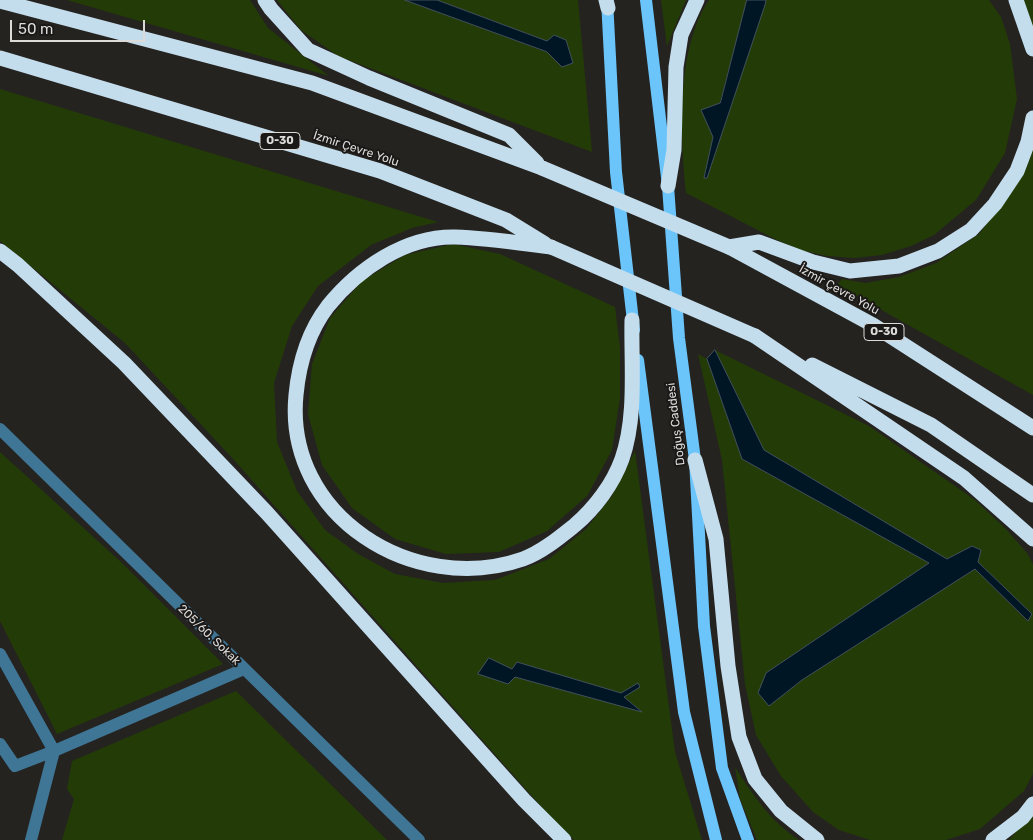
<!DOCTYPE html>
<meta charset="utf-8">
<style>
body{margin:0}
#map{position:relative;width:1033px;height:840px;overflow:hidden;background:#252320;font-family:Rubik,sans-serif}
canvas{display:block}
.scale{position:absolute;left:10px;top:20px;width:135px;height:22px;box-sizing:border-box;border:2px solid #dddbda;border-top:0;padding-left:6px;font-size:15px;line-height:18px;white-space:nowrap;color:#dddbda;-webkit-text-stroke:4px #1b1917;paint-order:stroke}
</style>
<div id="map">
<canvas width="1033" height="840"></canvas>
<div class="scale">50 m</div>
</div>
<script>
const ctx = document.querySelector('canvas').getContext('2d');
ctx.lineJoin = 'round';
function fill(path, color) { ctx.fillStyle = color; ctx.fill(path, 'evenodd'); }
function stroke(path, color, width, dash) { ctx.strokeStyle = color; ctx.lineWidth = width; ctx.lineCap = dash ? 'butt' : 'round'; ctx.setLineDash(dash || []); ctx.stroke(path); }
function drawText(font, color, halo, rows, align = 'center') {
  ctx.font = font + ' Rubik,sans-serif'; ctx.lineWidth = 4; ctx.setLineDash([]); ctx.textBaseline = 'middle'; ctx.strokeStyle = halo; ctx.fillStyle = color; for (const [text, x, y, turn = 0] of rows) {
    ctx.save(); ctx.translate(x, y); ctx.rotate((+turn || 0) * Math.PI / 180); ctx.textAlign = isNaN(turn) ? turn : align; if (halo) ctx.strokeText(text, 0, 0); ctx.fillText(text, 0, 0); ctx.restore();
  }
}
const green = new Path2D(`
 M67 0H250L268 28 329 76Z
 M277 0H405L547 52 562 67 547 41 437 0H578L592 152 338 56 301 30Z
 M661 0H686L667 46Z
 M709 0H747L720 103 702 110 713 137 704 177 766 0H989L1001 17 1010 44 1017 99 1005 153 976 200 934 235 911 246 882 255 854 258 827 256 800 250 775 239 686 193C680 135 676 49 709 0Z
 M1020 0H1033V44Z
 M0 89 438 222 412 228 371 245 318 286 292 326 274 383 277 442 297 491 325 530 358 554 395 574 443 583 495 580 549 559 586 529 612 496 635 451 675 752 702 840H574L547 813 234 460 125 343 0 241ZM489 658 512 670 517 662 621 693 640 687 623 697 641 711 515 677 508 684Z
 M1033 114V395L837 285 842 279 865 283 899 277 936 263 979 234 1023 174Z
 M453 244 500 254 615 307 620 348V398L612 450 587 496 547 531 499 552 446 554 395 539 352 508 322 465 308 414 312 364 330 318 362 281 405 255Z
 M715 350 869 426 975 500 1006 529 1027 553 1033 564V774L1024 791 980 829 946 840H870L839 830 813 812 781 776 756 735 745 684 722 460 698 354 707 359 742 459 929 563 766 673 769 706 802 680 975 569 1027 621 1032 614 978 562 981 550 972 546 947 559 764 450Z
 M0 452 121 562 223 664 57 734 0 621Z
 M236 691 387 840H62L74 799 67 789 72 761Z
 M735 767C753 795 770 821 799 840H757L740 799Z
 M1033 812V840H1009Z`);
const water = new Path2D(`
 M405 0H437L547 41 554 35 566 40 573 63 562 67 547 52Z
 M747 0H766L765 5 707 178H704L713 137 701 110 720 103Z
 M715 350 764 450 947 559 972 546 981 550 978 562 1032 614 1028 621 975 569 802 680 769 706 758 693 766 673 929 563 742 459 707 359Z
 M489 658 512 669 517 662 621 693 638 683 640 687 624 697 642 712 515 677 508 684 478 674Z`);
const minor = new Path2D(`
 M0 429 419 840
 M0 654 54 751 244 669
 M0 744 15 766 54 751 31 840`);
const major = new Path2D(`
 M607 0 616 172 634 330
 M646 0 668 186 679 338 695 460 704 626 722 768 748 840
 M638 360 684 712 716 840`);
const highway = new Path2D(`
 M265 0 271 9 308 50 369 78 509 135 537 163
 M606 0 608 8
 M1016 0 1033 49
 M0 1 312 83 542 168
 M0 58 380 171 506 220 545 244
 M668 186 674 150 676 67 681 35 697 0
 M551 247C519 243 487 238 455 237 405 236 358 269 328 306 308 332 299 363 296 395 284 516 414 597 523 559 542 552 560 537 575 525 595 508 613 484 622 459 637 416 631 364 632 320
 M729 247 759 242 813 262 850 271 899 266 938 251 971 230 995 204 1017 171 1028 142 1033 118
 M729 247 873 325 1033 428
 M0 251 18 265 124 363 267 513 524 800 564 840
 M755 336 964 478 1033 539
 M812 365 931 425 1033 495
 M695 460 716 539 728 666 739 737 755 779 781 811 817 840
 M993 840 1023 817 1033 804`);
const highwayBridge = new Path2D(`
 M542 168 729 247
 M551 247 755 336`);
const shields = [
 [280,141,40],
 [884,332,40]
];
const shieldNames = [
 ["O-30",280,141],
 ["O-30",884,332]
];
const streetNames = [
 ["İzmir Çevre Yolu",356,149,18],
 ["İzmir Çevre Yolu",839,290,29],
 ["Doğuş Caddesi",676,424,-97],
 ["205/60. Sokak",209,635,44]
];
fill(green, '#233c07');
fill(water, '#001625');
stroke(water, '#42515b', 1);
stroke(minor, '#3f7595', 12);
stroke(major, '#6bc5fb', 12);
stroke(highway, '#c4dded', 15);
stroke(highwayBridge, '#c4dded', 15);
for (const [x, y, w] of shields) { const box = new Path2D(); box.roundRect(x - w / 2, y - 8.5, w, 17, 4); ctx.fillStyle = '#1b1917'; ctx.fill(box); stroke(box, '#dddbda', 1); }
drawText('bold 11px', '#dddbda', null, shieldNames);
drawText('12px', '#dddbda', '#1b1917', streetNames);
</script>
